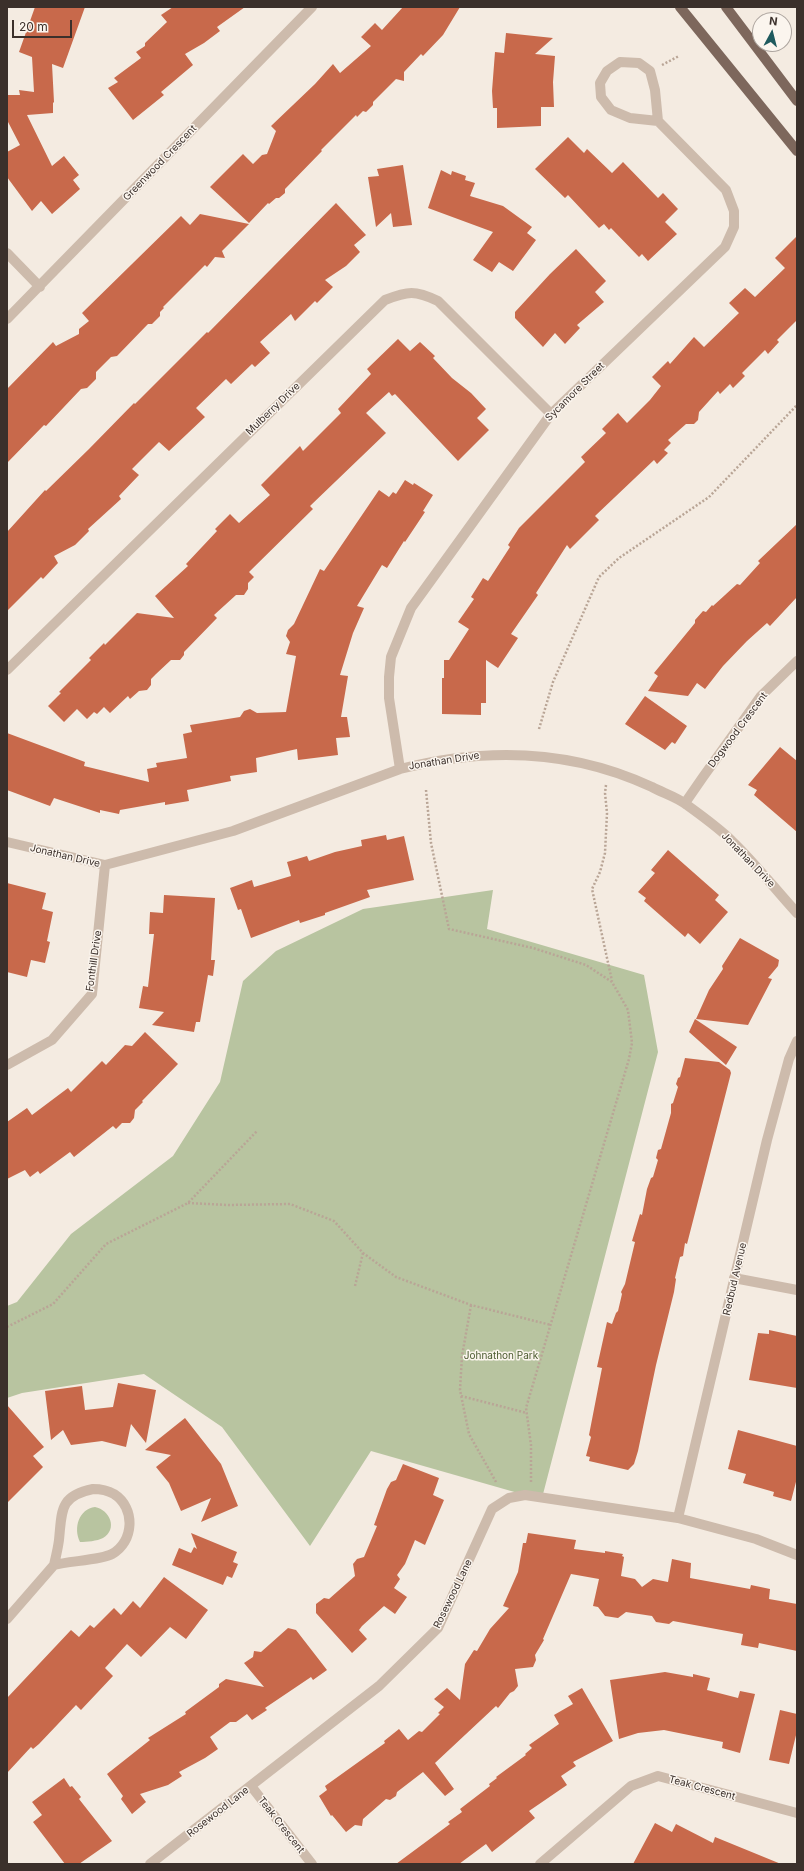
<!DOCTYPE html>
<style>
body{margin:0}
#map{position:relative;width:804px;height:1871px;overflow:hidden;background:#f4ebe1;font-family:Inter,sans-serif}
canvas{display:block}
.frame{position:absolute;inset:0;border:8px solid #3b302b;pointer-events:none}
.north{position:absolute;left:752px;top:12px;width:40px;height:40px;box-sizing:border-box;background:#fbf5ee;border:1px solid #aea6a0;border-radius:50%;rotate:7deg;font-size:11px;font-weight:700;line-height:16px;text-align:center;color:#3b302b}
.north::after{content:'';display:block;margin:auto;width:14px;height:18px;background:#1f5a5e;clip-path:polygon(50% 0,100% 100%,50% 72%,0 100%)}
.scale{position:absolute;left:12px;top:20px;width:60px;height:18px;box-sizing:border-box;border:2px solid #3b302b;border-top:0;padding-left:5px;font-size:12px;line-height:14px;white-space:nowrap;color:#3b302b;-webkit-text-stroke:3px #fbf5ee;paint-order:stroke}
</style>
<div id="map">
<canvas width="804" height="1871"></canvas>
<div class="frame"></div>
<div class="north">N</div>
<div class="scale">20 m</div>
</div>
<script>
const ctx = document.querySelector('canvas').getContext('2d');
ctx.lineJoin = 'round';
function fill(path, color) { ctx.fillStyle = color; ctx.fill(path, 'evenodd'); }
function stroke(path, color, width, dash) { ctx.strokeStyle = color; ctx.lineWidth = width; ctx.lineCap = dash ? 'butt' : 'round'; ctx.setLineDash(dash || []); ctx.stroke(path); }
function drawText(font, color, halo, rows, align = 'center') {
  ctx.font = font + ' Inter,sans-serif'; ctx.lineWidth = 3; ctx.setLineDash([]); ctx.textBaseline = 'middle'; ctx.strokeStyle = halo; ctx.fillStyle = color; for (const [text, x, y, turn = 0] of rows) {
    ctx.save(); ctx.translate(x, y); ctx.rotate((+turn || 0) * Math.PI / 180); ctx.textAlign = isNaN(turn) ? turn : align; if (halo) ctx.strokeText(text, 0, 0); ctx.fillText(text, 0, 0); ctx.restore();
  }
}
const green = new Path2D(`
 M493 890 487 929 644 975 658 1052 542 1498 525 1495 371 1451 310 1546 222 1427 144 1374 22 1393 7 1398V1306L17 1302 71 1234 173 1156 220 1082 243 981 276 951 363 909Z
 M95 1507C110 1510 118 1529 103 1538 97 1541 87 1542 80 1542 73 1528 79 1509 95 1507Z`);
const building = new Path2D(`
 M35 7H85L63 68 52 64 54 102 53 103V113L27 115 52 166 64 156 79 175 73 180 80 189 52 214 41 201 32 211 7 177V152L20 145 7 120V95H20L19 90 34 92 32 57 19 52Z
 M173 7H245L217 27 220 31 204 43 185 54 193 65 161 92 164 95 133 120 108 88 118 82 114 78 141 58 136 52 145 46V43L167 22 161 15Z
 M403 7H460L443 35 423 56 421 54 404 72V81L396 79 373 102V105L366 112 363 111 357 117 356 115 321 150 322 151 285 189V193L279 198H276L269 204 268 203 249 223 210 187 243 154 253 164 262 155 267 154 276 131 271 126 315 84 333 64 340 73 371 46 361 37 375 23 382 30Z
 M506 33 553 38 535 54 555 56 553 82 554 107H541V126L497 128V108H493L492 91 495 52 504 53Z
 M568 137 584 153 587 149 612 173 623 162 658 198 663 193 678 209 665 222 677 234 648 261 642 254 639 257 611 228 609 230 604 224 599 228 568 195 565 198 535 169Z
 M403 165 412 225 393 227 391 213 376 227 368 177 379 176 377 169Z
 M441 170 451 175 452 171 466 176 465 180 475 183 470 196 503 206 532 227 527 233 536 240 513 271 499 262 492 272 473 260 493 232 428 208Z
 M336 203 366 235 354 245 360 252 346 266 325 280 333 287 317 303 315 301 295 321 291 314 260 342 270 353 255 367 252 364 231 384 226 379 196 408 205 417 169 451 159 442 132 469 139 475 119 496 121 499 88 529 89 531 75 545 54 556 58 563 43 579 41 577 7 611V532L45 490 46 491 89 449 134 403 135 404 207 332 208 333Z
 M200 214 249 224 222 251 225 258 215 257 207 267 205 265 163 307 164 308 160 312V316L152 324H148L117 356 111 357 96 372V379L87 388 81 389 46 426 44 425 7 463V389L53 342 56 346 79 334V329L89 321 82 313 181 216 190 225Z
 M797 236V320L777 340 779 342 768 354 765 350 742 373 745 376 733 388 730 384 720 394 718 391 699 412 698 420 694 424H686L668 440 671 443 664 450 668 453 657 464 654 460 595 516 599 520 570 549 567 545 536 593 538 595 511 634 518 638 498 668 486 660V703H481V715L442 714V678H444V660H449L469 629 458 622 474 599 471 597 483 578 488 581 510 547 508 545 519 528 585 462 581 457 606 433 602 429 618 413 627 423 650 400 661 386 652 377 668 361 670 364 694 337 704 347 739 313 729 303 745 288 755 297 785 268 775 258Z
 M576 249 606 281 595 292 604 302 577 325 580 328 565 344 555 333 543 347 515 318V312L550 274Z
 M398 339 410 351 420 342 435 356 433 358 452 378 471 393 486 409 477 418 489 430 458 461 395 394 392 396 389 392 366 413 386 433 310 506 313 509 249 572 254 577 248 583V589L244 595H236L214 615 217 618 184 652V655L180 660H171L156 674 151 679V685L147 690 139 691 130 699 128 696 110 713 104 707 97 714 94 712 87 719 77 709 64 722 48 706 61 693 59 692 91 660 89 658 104 643 105 645 137 613 174 618 155 596 188 566 186 564 217 531 215 529 230 514 239 523 270 495 261 485 300 446 303 451 341 413 338 409 371 374 367 369Z
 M405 480 413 485 414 483 433 495 423 511 425 512 405 542 404 541 387 568 382 565 357 606 364 608 353 633 340 675 348 676 341 717H347L350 737 336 738 338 755 298 760 297 749 256 758 257 772 230 776 231 781 187 790 189 801 165 805V802L120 810 119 814 100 810V813L54 798 50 806 7 790V733L85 762 84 766 149 782 147 769 157 767 156 763 187 758 183 734 192 732 190 725 240 717 244 711 250 709 257 713 286 712 296 656 286 654 290 642 286 636 288 630 294 624 320 569 324 571 379 490 389 497 393 492 396 494Z
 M797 524V597L770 626 767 623 747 641 723 666 705 689 697 683 688 696 648 691 658 676 654 673 695 623V620L703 611 706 612 712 605 713 606 737 584 740 585 760 563 758 561Z
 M645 696 687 726 675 744 672 742 665 750 625 724Z
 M780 747 797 761V832L754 795 757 790 748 785Z
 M386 835 387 840 404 836 414 880 367 890 370 897 325 913V915L300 923 299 920 251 938 241 909 238 910 230 888 252 880 254 887 291 876 287 862 307 856 309 861 335 852 362 846 361 840Z
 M668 850 719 895 715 900 728 912 700 944 688 933 685 937 644 901 646 898 638 892 655 873 651 870Z
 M7 883 46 893 42 909 53 912 47 941 50 942 45 963 31 960 27 977 7 972Z
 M164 895 215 898 211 960H215L213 976 208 975 200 1022H196L194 1032 152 1025 164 1012 139 1008 143 986 148 987 154 934H149L150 912 163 913Z
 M740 938 779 960 778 966 768 978 772 979 748 1025 696 1019 709 990 723 969 722 966Z
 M695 1019 737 1047 726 1065 689 1032Z
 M145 1032 178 1064 142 1101 143 1102 135 1110 134 1118 130 1123H122L116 1129 113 1126 74 1157 70 1152 40 1174 38 1171 30 1177 25 1170 7 1179V1122L27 1108 32 1115 68 1088 71 1092 102 1061 106 1065 125 1045 132 1046Z
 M685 1058 719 1062 730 1070 731 1073 687 1244 685 1243 683 1256 680 1257 675 1278 676 1279 674 1292 656 1365 638 1451 634 1464 628 1470 589 1461 590 1457 586 1456 591 1437 589 1435 602 1368 597 1367 607 1322 612 1324 616 1313 618 1311 622 1294 621 1292 625 1284 635 1242 632 1241 640 1214 642 1215 647 1189 651 1178 653 1177 658 1160 656 1158 658 1150 661 1149 671 1113V1104L673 1103 678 1087 676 1084 678 1078 680 1077Z
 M769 1330 797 1336V1388L749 1380 758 1333 769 1334Z
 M118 1383 156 1390 146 1443 131 1424 126 1447 102 1441 71 1445 63 1430 51 1440 45 1391 82 1386 85 1410 113 1407Z
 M7 1405 44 1447 33 1456 43 1467 7 1503Z
 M185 1418 221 1464 238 1506 201 1522 211 1498 181 1511 169 1483 156 1467 171 1455 145 1450Z
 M738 1430 797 1446V1478L791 1501 773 1496 774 1492 743 1483 746 1474 728 1469Z
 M403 1464 439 1478 433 1495 444 1500 425 1545 415 1540 405 1564 397 1575 400 1579 394 1588 407 1597 395 1614 384 1606 362 1626 359 1630 367 1639 352 1653 316 1613V1604L324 1598 329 1599 355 1576 353 1564 357 1559 364 1557 377 1526 374 1525 387 1489 391 1482 396 1480Z
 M191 1533 237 1552 233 1562 238 1564 232 1578 227 1576 223 1585 172 1565 179 1548 191 1553 194 1547 197 1549Z
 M528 1533 576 1540 574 1549 605 1553V1551L623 1554 622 1556 624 1557 621 1576 635 1579 642 1587 653 1579 668 1582 672 1559 691 1563 690 1578 750 1589 751 1585 770 1589 769 1599 797 1604V1651L759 1643 758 1648 741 1645 743 1634 673 1621 669 1624 656 1622 652 1616 626 1612 618 1618 605 1616 598 1607 593 1606 599 1579 571 1574 543 1639 544 1640 535 1655 536 1660 533 1667 515 1669 518 1686 514 1691 510 1693 498 1708 496 1706 435 1763 454 1789 445 1796 423 1772 397 1792 396 1796 390 1800 386 1799 363 1819 362 1826 355 1825 346 1832 332 1815 331 1816 319 1796 327 1790 325 1786 385 1743 384 1741 399 1729 408 1740 419 1731 422 1732 440 1714 438 1713 444 1707 434 1699 447 1688 460 1700 465 1664 474 1650 477 1651 490 1629 509 1608 503 1606 518 1572 523 1543H526Z
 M164 1577 208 1610 186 1639 170 1627 141 1657 127 1644 105 1668 113 1676 81 1710 76 1705 39 1744 33 1749 31 1747 7 1773V1698L71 1630 79 1637 90 1625 94 1628 114 1608 121 1615 133 1601 140 1608Z
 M288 1628 296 1630 327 1670 313 1680 311 1677 265 1708 267 1710 252 1720 247 1714 236 1722H230L210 1737 218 1749 205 1758 179 1772 182 1776 168 1785 140 1794 146 1802 132 1814 121 1799 123 1796 107 1774 150 1740 148 1738 186 1714 185 1712 219 1687V1684L226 1679 264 1687 244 1663 253 1657 254 1651 261 1652Z
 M665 1672 693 1677V1674L710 1678 707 1690 738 1698 740 1691 755 1694 740 1753 722 1748 723 1742 664 1730 638 1733 619 1739 610 1680Z
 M582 1688 613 1741 573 1762 576 1766 561 1776 567 1785 529 1811 535 1818 492 1852 486 1844 459 1864H396L450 1824 448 1822 462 1812 460 1809 490 1786 489 1784 497 1778 496 1777 526 1755 525 1754 532 1748 529 1745 559 1724 554 1715 573 1704 568 1696Z
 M780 1710 797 1714V1731L789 1764 769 1760Z
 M64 1778 70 1787 72 1786 81 1797 79 1799 112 1841 79 1864H65L33 1822 42 1815 32 1802Z
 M655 1823 672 1832 676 1824 713 1843 715 1837 781 1864H633Z`);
const path = new Path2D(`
 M662 65 679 56
 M539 729 553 682 599 577 619 558 709 497 797 405
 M606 785 605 793 607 813 605 853 600 872 592 889 612 981
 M426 790 431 843 449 929 533 948 586 965 612 982 628 1010 632 1043 629 1059 526 1408 531 1445V1482
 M188 1203 228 1205 290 1204 334 1221 363 1253 396 1277 471 1305 551 1325
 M355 1286 363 1253
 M471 1305 462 1356 460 1390 469 1434 496 1482
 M7 1327 53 1304 106 1244 188 1203 257 1131
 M461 1396 527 1413`);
const minor = new Path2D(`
 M7 253 40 287
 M7 319 312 7
 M7 670 385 300C408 291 415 290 438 301L551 414
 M400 769 389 698V677L391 657 411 608 551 414 725 247 734 227V211L726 190 658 121 655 90 650 71 639 63 620 62 607 71 600 83 601 97 611 110 630 118 658 121
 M685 803 703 777 761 696 797 661
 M7 842 105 865 233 831 400 769C486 747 571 749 652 787 663 793 677 797 687 805 702 816 719 828 732 841 755 863 775 889 797 913
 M7 1065 52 1040 92 994 105 865
 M734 1278 797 1290
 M93 1489C101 1489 107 1490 114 1494 136 1508 134 1542 112 1554 101 1560 69 1561 54 1565 56 1556 58 1548 59 1540 62 1511 59 1496 93 1489Z
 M678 1518 767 1140 789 1059 797 1041
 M7 1619 54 1565
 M251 1786 312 1864
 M150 1864 379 1686 438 1628 492 1509 509 1498 525 1495 678 1518 756 1539 797 1555
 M540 1864 631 1786 658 1776 797 1813`);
const major = new Path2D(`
 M680 7 797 151
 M726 7 797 101`);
const streetNames = [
 ["Greenwood Crescent",160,163,-46],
 ["Sycamore Street",575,392,-45],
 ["Mulberry Drive",273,409,-44],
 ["Dogwood Crescent",738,730,-53],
 ["Jonathan Drive",444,761,-9],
 ["Jonathan Drive",65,856,13],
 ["Jonathan Drive",748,860,46],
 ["Fonthill Drive",94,961,-82],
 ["Redbud Avenue",735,1279,-77],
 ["Rosewood Lane",453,1594,-64],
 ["Teak Crescent",702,1788,15],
 ["Rosewood Lane",218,1812,-38],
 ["Teak Crescent",281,1825,52]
];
const parkNames = [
 ["Johnathon Park",501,1356]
];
fill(green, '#b8c4a0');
fill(building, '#c8694b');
stroke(path, '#b9a596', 2.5, [2, 2]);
stroke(minor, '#cdbbac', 10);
stroke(major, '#7d675c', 10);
drawText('10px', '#3b302b', '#fbf5ee', streetNames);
drawText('10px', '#4a5a2e', '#fbf5ee', parkNames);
</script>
